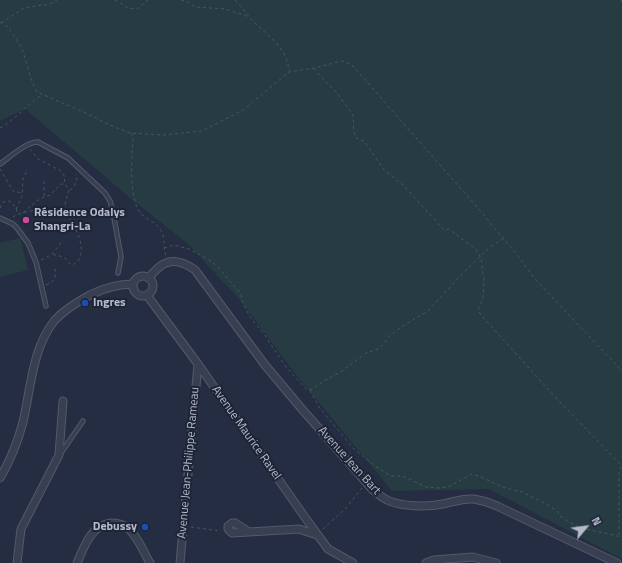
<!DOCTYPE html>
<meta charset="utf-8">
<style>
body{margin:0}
#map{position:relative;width:622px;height:563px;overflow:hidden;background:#242d41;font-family:"Titillium Web",sans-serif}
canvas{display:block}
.north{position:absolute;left:566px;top:507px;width:40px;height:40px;-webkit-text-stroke:3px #1d2436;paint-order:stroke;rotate:61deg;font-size:11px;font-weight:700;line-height:16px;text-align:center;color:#b5bbcb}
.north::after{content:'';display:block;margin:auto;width:14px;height:18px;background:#b5bbcb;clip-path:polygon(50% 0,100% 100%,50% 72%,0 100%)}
</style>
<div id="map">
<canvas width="622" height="563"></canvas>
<div class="north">N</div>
</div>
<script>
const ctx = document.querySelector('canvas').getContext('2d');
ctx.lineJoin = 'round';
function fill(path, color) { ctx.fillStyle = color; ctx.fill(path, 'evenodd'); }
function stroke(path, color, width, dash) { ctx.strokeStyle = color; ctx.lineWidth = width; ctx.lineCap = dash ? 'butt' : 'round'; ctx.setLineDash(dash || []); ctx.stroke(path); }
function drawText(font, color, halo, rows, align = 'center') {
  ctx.font = font + ' "Titillium Web",sans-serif'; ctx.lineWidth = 4; ctx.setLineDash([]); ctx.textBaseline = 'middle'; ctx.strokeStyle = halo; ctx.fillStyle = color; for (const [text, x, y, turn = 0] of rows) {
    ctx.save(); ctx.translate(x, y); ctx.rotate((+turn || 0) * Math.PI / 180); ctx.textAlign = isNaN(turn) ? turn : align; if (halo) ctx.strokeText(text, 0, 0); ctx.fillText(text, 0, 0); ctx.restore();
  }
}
const green = new Path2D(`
 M0 0H622V559L489 489 392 491 296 375 240 300 188 244 135 202 25 109 0 121Z
 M20 238 28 270 0 277V243Z`);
const path = new Path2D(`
 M97 0H98
 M115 0 128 8 137 9 148 0
 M181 0 188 2 195 7 226 9 249 17
 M235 0C241 6 246 13 251 19 267 36 287 46 289 71
 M621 0 622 2
 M0 22 8 27 22 48 31 79 37 92 88 114 112 126 130 133 164 135 202 131 243 110 289 72 314 68 342 61 352 65 477 207 518 256 534 278 622 371
 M1 23 24 8 41 5H48L57 0
 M314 68 321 77 337 93 353 115 354 132 356 138 364 141 385 171 402 184 444 230 449 229 467 243 475 248 481 258 484 280 483 298 478 310 481 315 557 399 620 464 622 465
 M0 128C16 119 27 104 42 95
 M131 133 133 136C132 155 128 199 141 214 142 215 146 217 146 218 153 222 160 226 163 235 165 242 163 249 166 256
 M30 149 38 159 61 171 65 177 64 183
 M0 169 13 191 22 193
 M44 181V197
 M70 190 74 187 77 178 76 174
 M0 208 3 202 10 201 16 207 17 213
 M16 209 22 197 23 179 27 171
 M23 213C32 205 39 197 51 195L54 191 61 184H65L69 190C66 198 66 206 61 213
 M13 217C25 209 53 207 66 216 69 218 72 222 74 226 79 235 85 250 78 261 76 262 75 263 73 265L70 264C64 255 61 257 52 254
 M164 248 174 245 189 249 208 259 217 266 241 294V299L250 317 264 334 286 367 307 390 312 389 324 381 342 371 366 353 378 349 384 344 388 337 403 326 429 310 462 274 490 247 503 239
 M41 260C51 256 57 250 62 240
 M46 285C55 281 56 278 55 269
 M310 390 319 407 353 448 375 466 391 476H403L426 487 439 488 448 487 472 474 481 477 502 487 522 492 546 504 557 511 560 516 569 522 581 528 622 537
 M191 527 221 531
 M323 529 345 509 362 488
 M619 535V470L622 465`);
const service = new Path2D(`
 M0 164C10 157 26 142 38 142L68 158 105 193 110 201 113 212 121 257 118 273
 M0 218 13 224 17 228 28 243 36 262 46 306
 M61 453 83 421`);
const minor = new Path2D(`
 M133 286a10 10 0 1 1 20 0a10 10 0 1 1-20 0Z
 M148 278C151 275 154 272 157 269 169 257 183 261 195 270L265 365 301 408 372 489C377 493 381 497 387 500 402 507 427 507 443 504 453 502 463 498 473 499 481 500 490 503 497 506L617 563
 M148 294 149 298 198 364 304 516 328 549 353 563
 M0 478C10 461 18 441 23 422 31 388 32 348 55 320 64 310 77 302 90 295 104 288 116 284 133 284
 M249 532 232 533 228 529V526L232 523H235L249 532 299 529 317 535
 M17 563 21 529 59 455 63 401
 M77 563C84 547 91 525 111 523 116 523 122 524 126 527 136 533 144 553 150 563
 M180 563 198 364
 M426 563 434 560 473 557 496 563`);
const markers = [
 [26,220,4,"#d1479c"],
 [85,303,4,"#1a4fb4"],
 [145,527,4,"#1a4fb4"]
];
const poiNames = [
 ["Résidence Odalys",34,213],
 ["Shangri-La",34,227],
 ["Ingres",93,303],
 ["Debussy",137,527,"right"]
];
const streetNames = [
 ["Avenue Maurice Ravel",246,433,55],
 ["Avenue Jean Bart",349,461,48],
 ["Avenue Jean-Philippe Rameau",189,463,-85]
];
fill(green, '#263b42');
stroke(service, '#535a6b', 5.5);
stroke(minor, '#535a6b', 9);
stroke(path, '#44585f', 1, [3, 3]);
stroke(service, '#383f50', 3.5);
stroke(minor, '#383f50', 7);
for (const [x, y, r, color] of markers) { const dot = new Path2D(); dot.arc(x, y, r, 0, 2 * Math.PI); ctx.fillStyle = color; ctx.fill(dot); stroke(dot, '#1d2436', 1.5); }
drawText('bold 12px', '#b5bbcb', '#1d2436', poiNames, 'left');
drawText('12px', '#b5bbcb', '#1d2436', streetNames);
</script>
